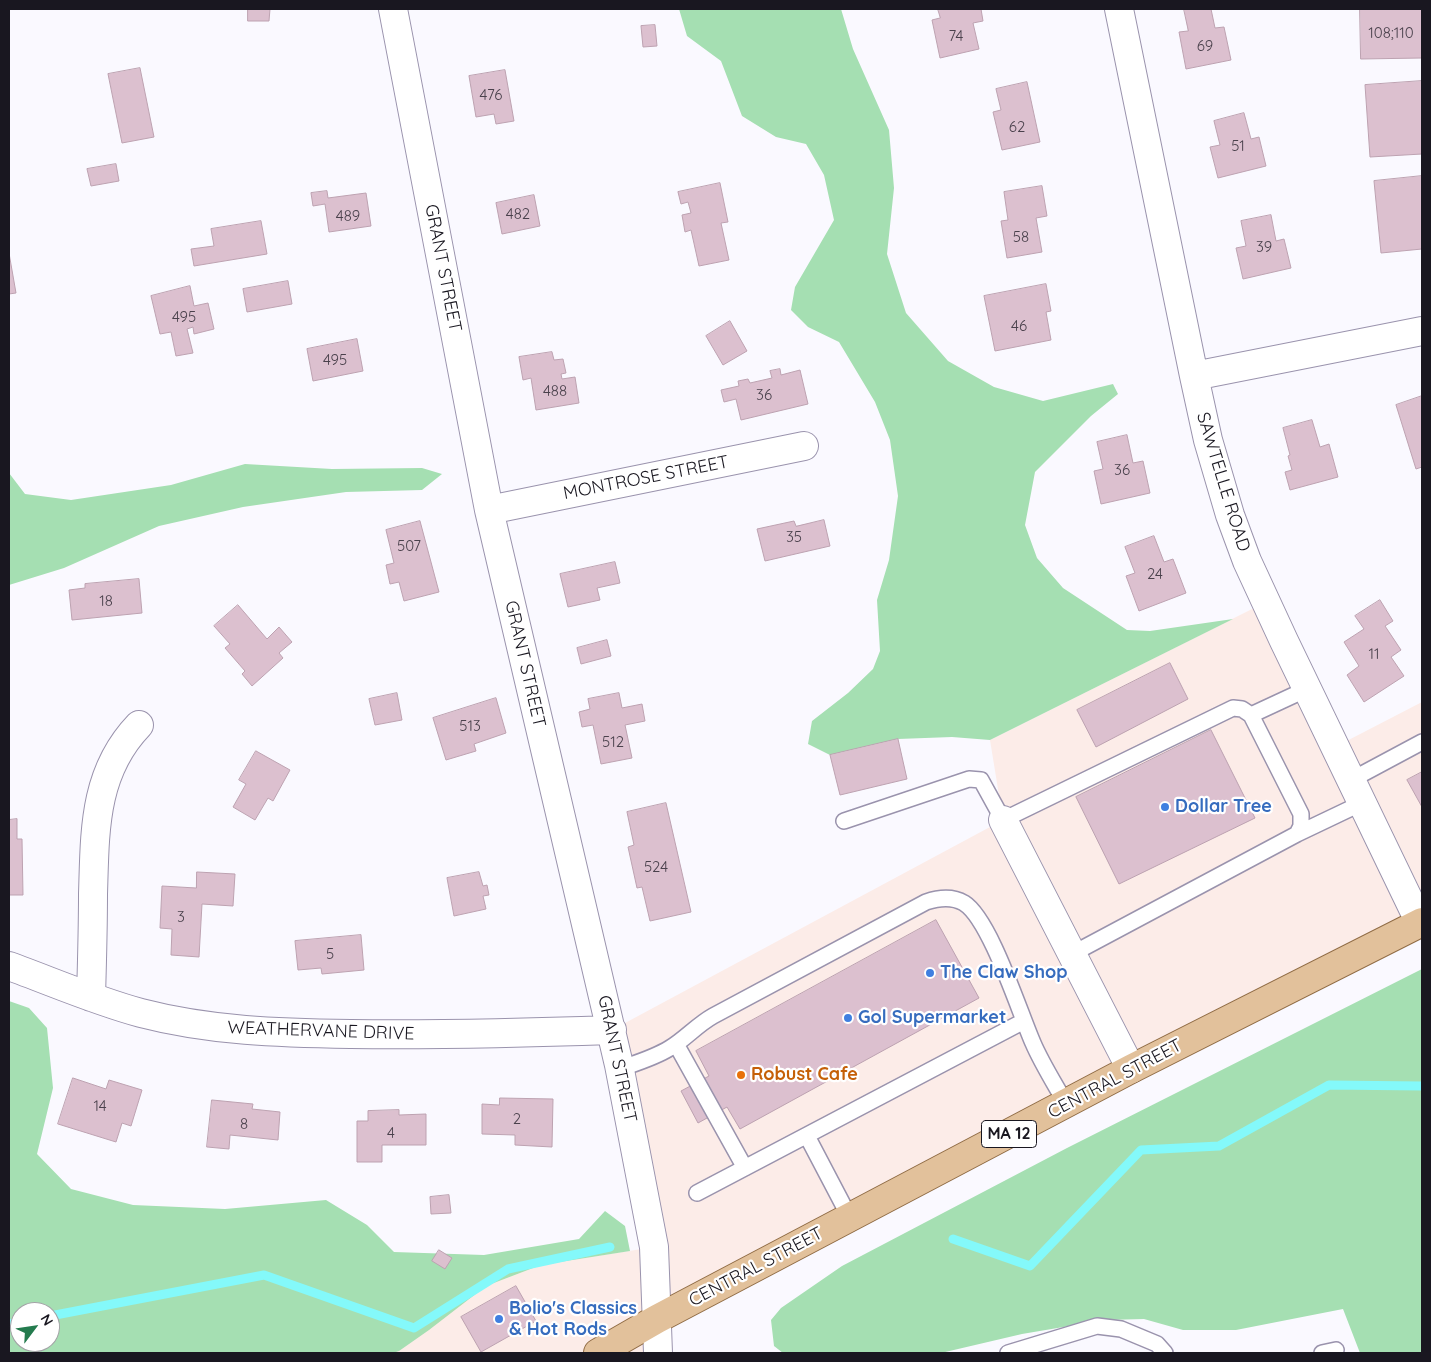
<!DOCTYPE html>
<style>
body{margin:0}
#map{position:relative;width:1431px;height:1362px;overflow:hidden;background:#faf9ff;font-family:Quicksand,sans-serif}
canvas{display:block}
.frame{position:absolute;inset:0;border:10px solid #191720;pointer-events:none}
.north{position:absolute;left:10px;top:1302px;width:50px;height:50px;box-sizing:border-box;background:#fff;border:1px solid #a3a2a6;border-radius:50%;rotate:59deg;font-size:14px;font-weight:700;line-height:20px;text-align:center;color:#191720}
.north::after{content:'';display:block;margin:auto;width:18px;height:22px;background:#247b4e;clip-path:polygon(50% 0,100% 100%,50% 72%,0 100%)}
</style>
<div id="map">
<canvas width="1431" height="1362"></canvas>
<div class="frame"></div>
<div class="north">N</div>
</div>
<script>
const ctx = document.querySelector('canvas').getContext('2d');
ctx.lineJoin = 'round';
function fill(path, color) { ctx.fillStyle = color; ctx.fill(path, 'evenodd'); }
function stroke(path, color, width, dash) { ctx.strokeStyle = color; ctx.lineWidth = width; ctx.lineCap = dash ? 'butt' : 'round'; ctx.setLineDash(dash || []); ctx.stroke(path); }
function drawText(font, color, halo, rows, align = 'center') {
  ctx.font = font + ' Quicksand,sans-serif'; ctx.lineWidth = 4.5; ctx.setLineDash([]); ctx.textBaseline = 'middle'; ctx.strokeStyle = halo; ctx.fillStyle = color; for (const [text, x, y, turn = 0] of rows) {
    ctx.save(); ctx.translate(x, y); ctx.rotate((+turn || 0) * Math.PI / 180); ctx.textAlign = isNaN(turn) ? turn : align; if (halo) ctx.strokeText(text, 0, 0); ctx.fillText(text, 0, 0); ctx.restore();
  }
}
const commercial = new Path2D(`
 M1266 602 1335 747 1422 702V922L657 1319 658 1353H317L339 1342 541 1265 654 1247 612 1030 1003 820 990 740Z`);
const green = new Path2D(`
 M679 9H841L853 49 889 130 894 188 887 254 906 313 948 361 994 387 1043 401 1113 384 1118 394 1091 416 1035 472 1025 525 1037 558 1063 588 1127 630 1150 631 1233 619 990 740 952 737 898 739 830 755 808 744 812 721 848 693 873 669 880 651 877 600 889 560 898 496 890 440 875 402 839 342 808 327 791 310 795 287 834 220 824 175 806 144 776 137 742 116 721 61 687 36Z
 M245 464 332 469 422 468 442 474 422 490 346 492 243 507 159 526 64 568 9 585V473L25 494 71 500 171 485Z
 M1422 969V1353H1360L1343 1309 1236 1330H1183L1144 1319 1105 1320 1022 1334 941 1353H783L774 1346 771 1320 781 1308 842 1266 1067 1148Z
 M9 1001 29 1008 47 1028 53 1088 37 1154 71 1189 133 1205 225 1209 326 1200 367 1225 394 1252 484 1255 579 1239 605 1211 625 1226 630 1251 541 1265 486 1286 429 1330 399 1351 393 1353H9ZM20 1312H50V1342H20Z`);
const stream = new Path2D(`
 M953 1239 1030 1266 1141 1150 1219 1146 1329 1085 1422 1086
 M50 1316 264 1275 414 1328 508 1269 610 1247
 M9 1324 20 1322`);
const building = new Path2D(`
 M248 9H270L269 21H248Z
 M938 9H981L983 21 973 23 979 49 940 58 932 20 940 18Z
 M1184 9H1211L1215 28 1224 27 1231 60 1186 69 1179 32 1188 31Z
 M1360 9H1422V58L1361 59Z
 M655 25 657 46 643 47 641 26Z
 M140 68 154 137 122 143 108 74Z
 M505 70 514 121 496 124 494 114 476 117 469 76Z
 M1422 81V154L1370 157 1365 85Z
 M1027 82 1040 142 1002 150 993 112 1001 110 996 89Z
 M1244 113 1251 139 1259 137 1266 166 1218 178 1210 147 1220 145 1214 121Z
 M116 164 119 181 91 186 87 169Z
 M1422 176V249L1381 253 1374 181Z
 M720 183 728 222 721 223 729 260 699 266 691 230 685 232 682 215 691 213 688 202 681 204 678 192Z
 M1042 186 1047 216 1036 218 1042 252 1007 258 1001 221 1008 220 1004 192Z
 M327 191 328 198 366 193 371 226 329 232 325 204 313 206 311 193Z
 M534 195 540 226 502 234 496 203Z
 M1271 215 1276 241 1284 239 1291 268 1243 279 1236 248 1246 246 1241 221Z
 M261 221 267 254 194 266 191 249 214 246 211 229Z
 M9 253 16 293 9 294Z
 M288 281 292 304 247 312 243 289Z
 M1046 284 1051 311 1046 312 1051 340 995 351 984 296Z
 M190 286 194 306 208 303 214 329 194 334 193 327 187 329 193 353 176 356 171 332 160 334 151 296Z
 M730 321 747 351 723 365 706 336Z
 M357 339 363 371 313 381 307 349Z
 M552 352 554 360 563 359 566 373 561 374 562 379 575 377 579 403 536 410 531 378 523 380 519 357Z
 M780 369 781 375 800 370 808 404 741 420 736 399 724 402 721 390 739 386 738 381 748 379 750 383 772 378 770 371Z
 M1422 396V467L1416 469 1396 405Z
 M1312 420 1320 447 1329 444 1338 477 1290 490 1285 472 1292 470 1288 456 1290 455 1283 428Z
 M1127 435 1133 463 1143 461 1150 493 1101 504 1094 471 1103 469 1097 442Z
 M824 520 830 546 765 561 757 529 794 521 796 526Z
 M420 521 439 592 404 601 399 582 390 584 386 565 394 563 386 530Z
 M1154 536 1164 562 1173 559 1186 593 1139 611 1126 576 1135 573 1125 547Z
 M615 562 620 583 597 588 600 600 568 607 560 574Z
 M139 579 142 613 72 620 69 590 85 588V584Z
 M1380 600 1393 621 1385 626 1401 650 1391 657 1404 676 1364 702 1347 675 1359 666 1344 642 1364 629 1355 616Z
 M238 605 267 639 279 627 292 642 279 653 283 658 252 686 242 674 245 671 225 648 230 644 214 626Z
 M607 640 611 656 581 664 577 648Z
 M1170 663 1188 699 1096 747 1077 710Z
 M397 693 402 720 375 725 369 699Z
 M619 693 622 708 642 704 645 721 625 725 632 758 601 764 593 725 582 727 579 712 590 709 588 699Z
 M496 698 506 733 474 744 476 751 446 760 433 718Z
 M1211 730 1255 818 1119 884 1076 797Z
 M898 739 907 779 840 795 830 755Z
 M256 751 290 770 273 801 268 798 255 820 233 807 246 784 239 780Z
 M1422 772V807L1407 780Z
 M666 803 691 912 650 921 642 887 637 888 628 847 634 845 627 812Z
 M17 819V839H22L23 895H9V820Z
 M197 872 235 874 233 906 202 904 199 957 171 955 172 929 160 928 162 886 196 888Z
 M479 872 483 886 487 885 489 895 483 896 486 909 454 916 447 878Z
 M936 920 979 998 740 1129 727 1107 698 1123 681 1091 709 1076 696 1051Z
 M361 935 364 970 322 974 321 968 298 970 295 941Z
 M73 1078 106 1089 109 1080 142 1090 131 1126 122 1123 116 1142 58 1124Z
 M500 1098 553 1099 552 1147 515 1145V1135L482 1134V1104L499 1105Z
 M212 1100 253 1104 252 1109 280 1112 278 1140 230 1135 229 1149 207 1147Z
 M399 1110V1115L426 1114V1145H382V1162H357V1121H368V1111Z
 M449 1195 451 1213 431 1214 430 1197Z
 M439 1250 452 1258 445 1269 432 1261Z
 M516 1286 536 1321 481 1352 461 1317Z`);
const lane = new Path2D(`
 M1251 715 1307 689
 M1351 780 1422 742
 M844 821 969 779 981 780 1003 820 1233 708 1242 709 1251 715 1301 814V826L1297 834 1072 954
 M1297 834 1362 803
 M676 1044 745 1168
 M619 1069C636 1063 654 1058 670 1048 685 1039 697 1025 713 1016L926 902C938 898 952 896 964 903 990 919 1019 1011 1033 1043 1042 1064 1055 1084 1066 1104
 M807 1136 850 1218
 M697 1193 1024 1021
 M1008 1353 1097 1326 1121 1329 1157 1344 1165 1353
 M1322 1353 1336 1350`);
const street = new Path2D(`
 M393 9 489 510 619 1065 654 1247 658 1353
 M1119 9 1194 376 1208 440 1230 515 1247 561 1284 641 1420 923
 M1194 376 1422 331
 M489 510 804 446
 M1003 820 1131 1069
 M9 966C53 982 96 1001 141 1013 210 1031 280 1033 351 1034 438 1035 525 1033 612 1030
 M91 997C92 963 93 928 93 894 95 832 93 773 139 725`);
const primary = new Path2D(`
 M598 1353 657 1319 1131 1069 1422 922`);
const markers = [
 [1165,807,5,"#3f7fe0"],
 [930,973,5,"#3f7fe0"],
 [848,1018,5,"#3f7fe0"],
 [741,1075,5,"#e8710a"],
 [499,1319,5,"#3f7fe0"]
];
const numberNames = [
 ["108;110",1391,33],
 ["74",956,36],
 ["69",1205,46],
 ["476",491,95],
 ["62",1017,127],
 ["51",1238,146],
 ["482",518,214],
 ["489",348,216],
 ["58",1021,237],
 ["39",1264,247],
 ["495",184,317],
 ["46",1019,326],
 ["495",335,360],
 ["488",555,391],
 ["36",764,395],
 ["36",1122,470],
 ["35",794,537],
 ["507",409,546],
 ["24",1155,574],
 ["18",106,601],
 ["11",1374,654],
 ["513",470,726],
 ["512",613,742],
 ["524",656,867],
 ["3",181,917],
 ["5",330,954],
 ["14",100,1106],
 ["2",517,1119],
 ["8",244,1124],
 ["4",391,1133]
];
const shields = [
 [1009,1134,55]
];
const shieldNames = [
 ["MA 12",1009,1134]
];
const streetNames = [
 ["GRANT STREET",443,268,79],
 ["MONTROSE STREET",646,478,-11],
 ["SAWTELLE ROAD",1223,482,73],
 ["GRANT STREET",525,664,77],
 ["WEATHERVANE DRIVE",321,1031,2],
 ["GRANT STREET",617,1059,78],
 ["CENTRAL STREET",1115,1079,-28],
 ["CENTRAL STREET",756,1267,-28]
];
const shopNames = [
 ["Dollar Tree",1175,807],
 ["The Claw Shop",940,973],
 ["Gol Supermarket",858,1018],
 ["Bolio's Classics",509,1309],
 ["& Hot Rods",509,1330]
];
const foodNames = [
 ["Robust Cafe",751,1075]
];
fill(commercial, '#fcece8');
fill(green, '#a5dfb2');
stroke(stream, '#84f9fa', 9);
fill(building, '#dcc0cf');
stroke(building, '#bda2b1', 1);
stroke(lane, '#9a93ad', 18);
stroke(street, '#9a93ad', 30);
stroke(primary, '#8f6b44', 30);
stroke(lane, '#fff', 15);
stroke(street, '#fff', 28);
stroke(primary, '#e2c19b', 28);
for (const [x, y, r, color] of markers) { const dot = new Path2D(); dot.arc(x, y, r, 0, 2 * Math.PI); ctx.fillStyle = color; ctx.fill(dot); stroke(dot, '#fff', 2); }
drawText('15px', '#4a414c', null, numberNames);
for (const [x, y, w] of shields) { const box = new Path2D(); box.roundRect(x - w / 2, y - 13.5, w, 27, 4); ctx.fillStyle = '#fff'; ctx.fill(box); stroke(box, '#191720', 1); }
drawText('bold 16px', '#191720', null, shieldNames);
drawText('18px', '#191720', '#fff', streetNames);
drawText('bold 18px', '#366cbe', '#fff', shopNames, 'left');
drawText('bold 18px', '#c56008', '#fff', foodNames, 'left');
</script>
